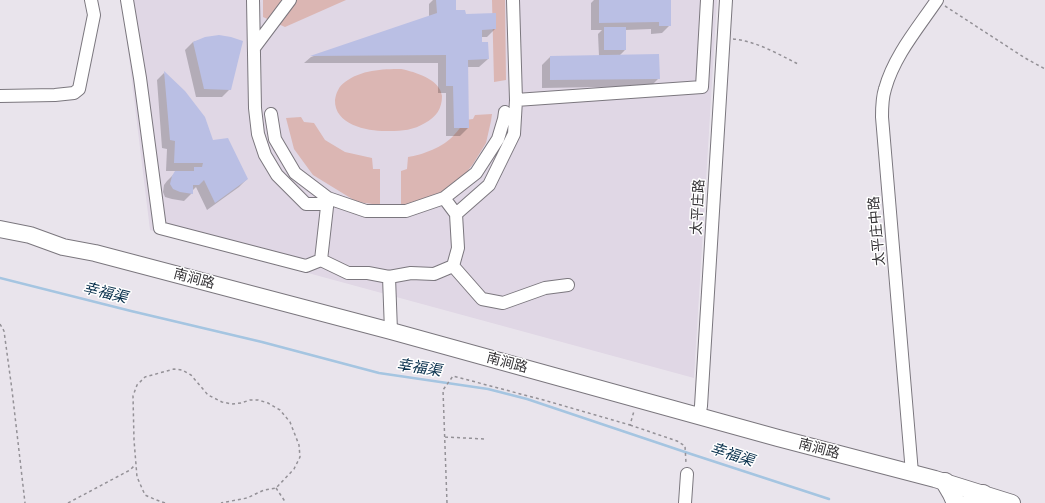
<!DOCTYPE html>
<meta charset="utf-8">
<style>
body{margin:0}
canvas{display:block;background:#e9e4ec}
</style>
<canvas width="1045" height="503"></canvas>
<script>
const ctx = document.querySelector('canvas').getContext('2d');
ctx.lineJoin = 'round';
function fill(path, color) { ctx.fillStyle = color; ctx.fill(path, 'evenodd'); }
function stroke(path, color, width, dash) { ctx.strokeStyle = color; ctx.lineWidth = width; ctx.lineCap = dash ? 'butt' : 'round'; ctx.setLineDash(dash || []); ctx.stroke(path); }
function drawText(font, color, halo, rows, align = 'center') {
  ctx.font = font + ' "Alegreya Sans","Noto Sans SC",sans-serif'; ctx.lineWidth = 3; ctx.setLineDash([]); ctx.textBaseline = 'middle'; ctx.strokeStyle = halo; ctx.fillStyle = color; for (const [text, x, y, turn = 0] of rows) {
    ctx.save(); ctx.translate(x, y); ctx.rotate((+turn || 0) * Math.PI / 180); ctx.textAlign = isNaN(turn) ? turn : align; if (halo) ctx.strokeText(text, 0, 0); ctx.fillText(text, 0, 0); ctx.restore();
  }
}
const built = new Path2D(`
 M122 0H717L694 378 150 230Z`);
const green = new Path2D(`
 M263 0H346L285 27 263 17Z
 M492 0H505L506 80 494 82Z
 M401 69C415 72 440 79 442 96 442 109 436 117 425 123 414 130 402 131 390 131 371 132 334 126 335 100 336 93 339 86 345 82 361 70 382 69 401 69Z
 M492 114 491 121 486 143 473 164 462 178 442 193 422 201 401 206V171L407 169 408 157C422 155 444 147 454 135 458 131 462 125 465 120L473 119 475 115Z
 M301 117 304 122 314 123 325 140 345 152 372 158 373 169H380V205L357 202 313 175 294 149 286 118Z`);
const shadow = new Path2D(`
 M433 0H455V11L466 15 495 29 487 37H481V43L488 59 479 67H467L468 128 460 136H446V93H438V63H304L311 57 429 17V4Z
 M594 0H670V25L662 33 651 34V29L625 30V50L619 56 659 78 651 86 542 88V65L550 57 599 56 598 34 602 30H591V3Z
 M206 38 230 89 222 97H196L185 50 193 42Z
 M164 73 212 141 247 179 239 187 207 210 196 187 192 191V193L184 201 172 199 165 197 163 192 164 185 167 181 177 171H166L167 149 162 148 157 80Z`);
const stream = new Path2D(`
 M0 278 131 311 262 342 379 373 488 389 527 399 691 454 829 499`);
const building = new Path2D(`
 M436 0H456V10H465L466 14 496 13V29L482 30V42H488L489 59 468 60 469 128H454L453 86H446V55L310 56 437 13Z
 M599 0H671V26H659V22L599 23Z
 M604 27H626V50H604Z
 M219 35 231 37 243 41 231 90 204 89 193 42 205 37Z
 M659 54 660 79 550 80V56Z
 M164 71 185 91 205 117 213 140 228 138 248 179 215 203 204 180 199 185H193V194L180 192 173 189 170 184 172 176 175 171H194V167H202L203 163H174L175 141 170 140Z`);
const path = new Path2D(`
 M945 6 1025 58 1045 69
 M733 39C756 41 778 54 798 64
 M0 324 4 331 12 390 25 503
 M630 425 677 441 685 446 686 463
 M445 437 485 439
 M276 488 286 503
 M68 503 130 470 135 465
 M165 503 154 499 145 495 137 477 134 440 133 396 137 385 145 377 174 369 182 370 191 375 208 395 222 402 232 404 241 403 250 400H258L268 403 280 410 290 422 299 445 300 457 294 469 276 488 264 490 247 498 221 503
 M447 503 443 390 453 376 547 401 630 425 634 411`);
const minor = new Path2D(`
 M127 0 140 78 160 228 306 266 321 260
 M253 0 255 108 258 134 265 155 277 175 306 204H319L328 198
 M254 48 290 0
 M0 96 55 95 74 93 79 89 94 15 91 0
 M516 100 702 87 707 0
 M271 114 275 139 295 173 328 198 366 211H406L444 198 476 173 498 139 504 119 505 112
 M328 198 321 260 348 273H368L389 277 411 273 434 274 453 266 458 248 456 214 444 198
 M456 214 489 185 514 134 516 100 513 0
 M453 266 482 299 503 303 545 288 568 285
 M389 277 391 331
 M699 416 701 406 726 0
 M912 473 882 117C882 108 882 98 885 89 894 56 918 28 937 0
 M685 503 687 474`);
const major = new Path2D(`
 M0 229 30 235 63 247 95 253 391 331 778 438 935 479 1012 503`);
const highway = new Path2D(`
 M945 482 952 494 956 503
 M971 503V501L983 494`);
const streetNames = [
 ["太平庄路",698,207,-87],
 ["太平庄中路",877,231,-95],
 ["南涧路",194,279,15],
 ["南涧路",507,363,15],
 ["南涧路",819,449,15]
];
const waterNames = [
 ["幸福渠",105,293,14],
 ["幸福渠",419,368,9],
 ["幸福渠",732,455,18]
];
fill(built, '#e0d7e5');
fill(green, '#dbb6b3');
fill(shadow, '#0003');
stroke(stream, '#a5c5e1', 2.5);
fill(building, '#babfe4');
stroke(minor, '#7b777e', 14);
stroke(major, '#7b777e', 18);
stroke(highway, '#7b777e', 20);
stroke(path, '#949197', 1.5, [3, 3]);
stroke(minor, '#fff', 12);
stroke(major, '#fff', 16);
stroke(highway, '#fff', 18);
drawText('14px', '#373538', '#fff', streetNames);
drawText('italic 15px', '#08304c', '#fff', waterNames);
</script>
